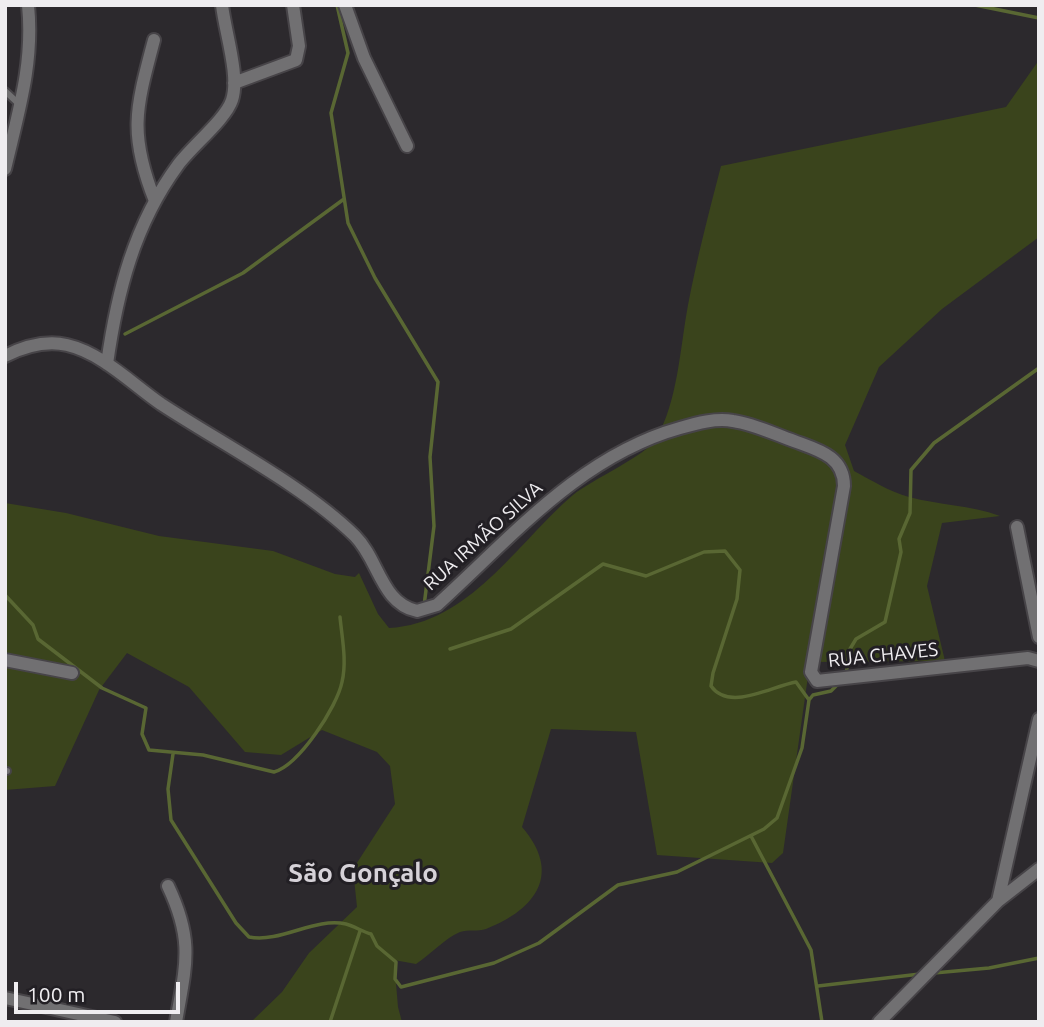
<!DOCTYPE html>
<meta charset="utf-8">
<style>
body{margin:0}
#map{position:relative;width:1044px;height:1027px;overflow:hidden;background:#2c292d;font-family:Ubuntu,sans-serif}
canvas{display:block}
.frame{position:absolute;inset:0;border:7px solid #efedf0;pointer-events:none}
.scale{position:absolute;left:14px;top:982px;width:166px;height:32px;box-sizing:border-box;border:4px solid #efedf0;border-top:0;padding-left:9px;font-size:21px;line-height:24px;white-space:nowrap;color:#efedf0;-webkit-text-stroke:5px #221f24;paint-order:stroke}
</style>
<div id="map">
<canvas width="1044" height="1027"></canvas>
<div class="frame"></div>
<div class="scale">100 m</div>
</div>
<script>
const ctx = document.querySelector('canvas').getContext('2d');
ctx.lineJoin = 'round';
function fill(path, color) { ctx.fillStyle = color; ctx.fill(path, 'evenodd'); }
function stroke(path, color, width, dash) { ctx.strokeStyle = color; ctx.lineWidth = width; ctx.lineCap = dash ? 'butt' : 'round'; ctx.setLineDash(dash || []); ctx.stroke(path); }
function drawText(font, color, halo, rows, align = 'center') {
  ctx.font = font + ' Ubuntu,sans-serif'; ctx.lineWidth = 6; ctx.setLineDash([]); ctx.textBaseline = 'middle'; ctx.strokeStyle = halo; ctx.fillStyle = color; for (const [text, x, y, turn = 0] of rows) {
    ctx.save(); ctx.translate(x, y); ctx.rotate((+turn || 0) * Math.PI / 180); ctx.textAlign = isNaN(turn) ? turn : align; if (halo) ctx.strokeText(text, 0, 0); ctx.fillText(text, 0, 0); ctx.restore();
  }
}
const green = new Path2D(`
 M1039 60V237L942 309 879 367 845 445 854 471C871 480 890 492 909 497 939 505 970 505 1000 516L942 523 927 586 945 661 810 662 783 853 772 863 657 855 636 732 551 729 522 827C562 873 537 909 486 929 478 932 468 929 460 932 445 938 430 955 416 964L394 960 398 1007 402 1022H251L282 992 309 953 357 907 353 869 395 804 390 766 377 752 322 730 281 755 245 752 189 687 127 653 99 690 55 786 5 790V503L66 513 159 536 273 551 335 574 355 577 359 573 378 614 389 628C469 624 517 543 573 495 591 480 647 455 656 439 678 401 680 348 688 305 697 258 709 212 721 166L1006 107Z`);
const stream = new Path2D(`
 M337 5 348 53 331 113 348 223 375 278 438 382 430 457 434 526 424 606
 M975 5 1039 18
 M125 334 243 273 344 199
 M5 595 33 625 38 639 102 688 146 708 142 734 149 750 203 755 274 772C299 765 337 707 342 682 347 661 342 638 340 617
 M846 674 850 649 856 639 885 622 901 552 899 539 910 513 911 470 934 443 1039 368
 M809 700 813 695 831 691 839 683
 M173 754 168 789 171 820 236 923 249 937C282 943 314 917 346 924 354 926 363 932 371 934L377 946 396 962 395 979 401 987 494 963 539 943 618 885 677 872 764 829 777 818 802 748 809 700 796 682C772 686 729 712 711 686L713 673 737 599 740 570 725 551 704 552 646 576 603 564 511 629 450 649
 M751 836 811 950 822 1022
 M934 973 989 968 1039 958
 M818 986 920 974
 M330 1022 360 931`);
const lane = new Path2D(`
 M5 91 19 104
 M5 771H7`);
const street = new Path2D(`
 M345 5 364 58 407 146
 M154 40C136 108 128 133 155 201
 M234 83 296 60 299 46 293 5
 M5 169C18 113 34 63 28 5
 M5 356C25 346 45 340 67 345 102 353 132 384 161 404 222 444 304 486 355 536 379 560 381 603 417 611L437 605C512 537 580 456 680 428 697 423 716 418 733 421 754 424 774 434 794 441 818 450 844 456 844 486L811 672 817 681 1028 658 1039 661
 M107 364C117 292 134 225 178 165 191 147 226 119 232 100 240 76 225 32 222 5
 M1017 527 1039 637
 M5 660 72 673
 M168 886C194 941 186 964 176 1022
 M998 901 1039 869
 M5 998 115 1022
 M879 1022 998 901 1039 719`);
const streetNames = [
 ["RUA IRMÃO SILVA",483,536,-42],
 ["RUA CHAVES",883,655,-6]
];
const districtNames = [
 ["São Gonçalo",363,873]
];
fill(green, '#3a441c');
stroke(stream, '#596733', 3.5);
stroke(lane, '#474448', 10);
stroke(street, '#474448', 16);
stroke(lane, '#717072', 6);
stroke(street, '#717072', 12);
drawText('19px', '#efedf0', '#221f24', streetNames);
drawText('bold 26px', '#d6d2d8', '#221f24', districtNames);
</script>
